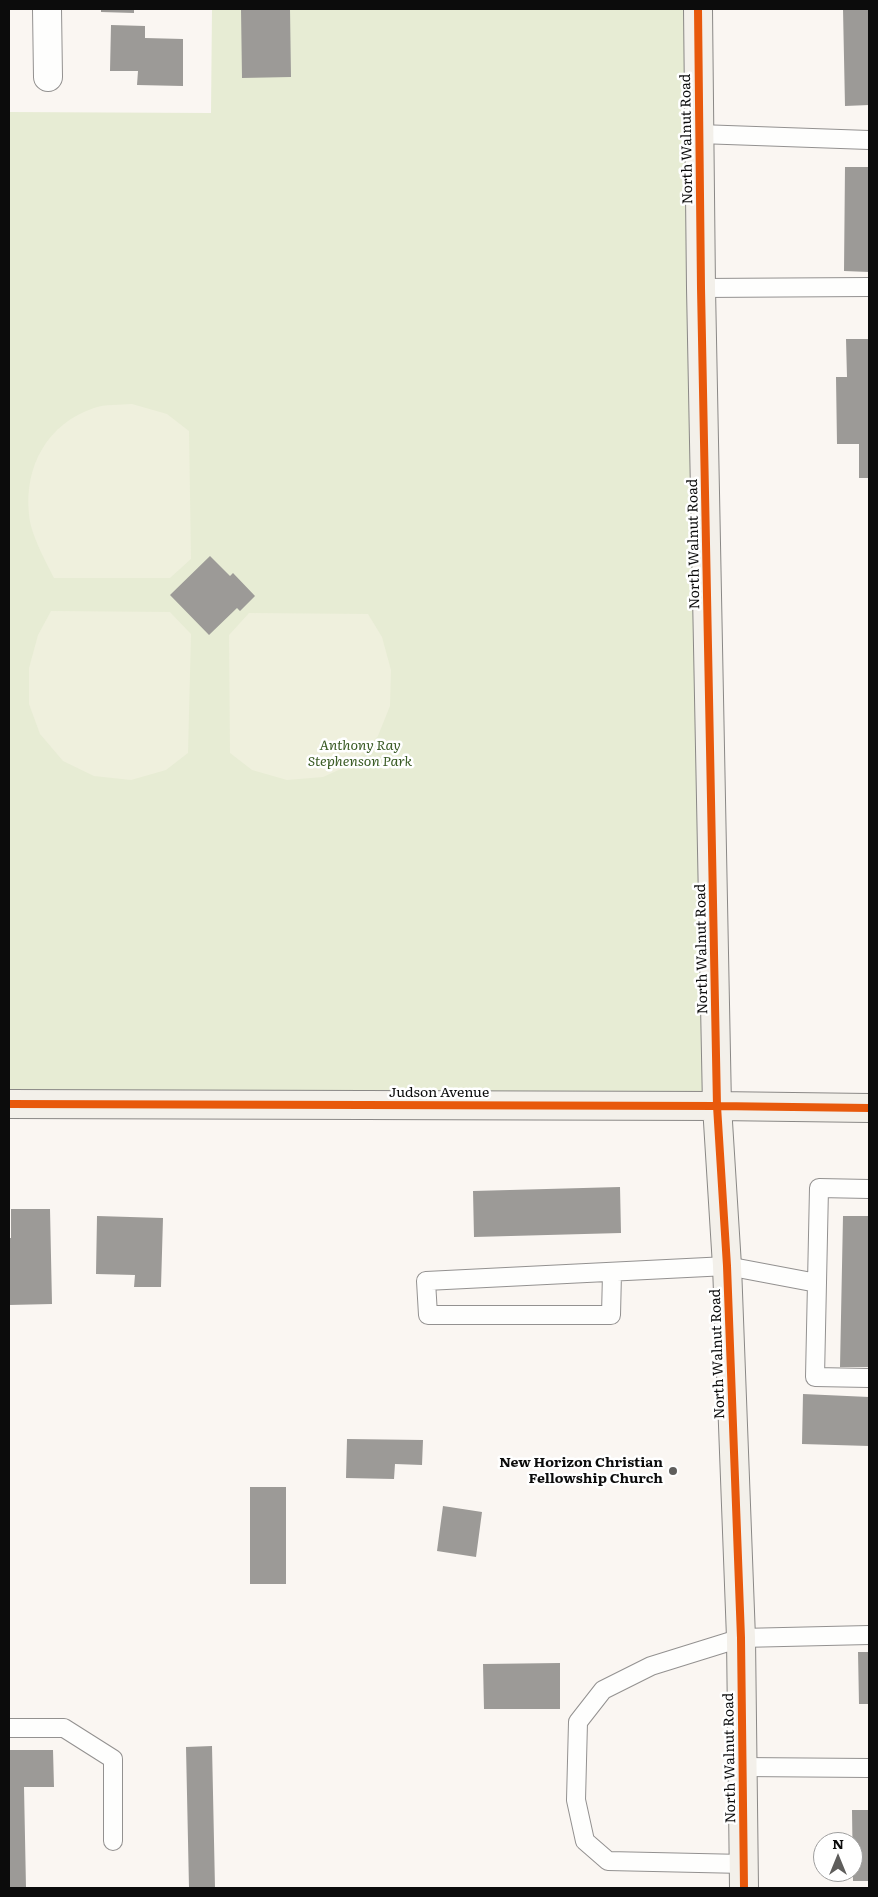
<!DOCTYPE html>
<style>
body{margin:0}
#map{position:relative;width:878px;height:1897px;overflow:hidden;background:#faf6f2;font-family:Literata,serif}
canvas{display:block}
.frame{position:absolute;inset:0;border:10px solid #0c0c0c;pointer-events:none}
.north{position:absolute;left:813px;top:1832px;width:50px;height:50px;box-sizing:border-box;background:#fff;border:1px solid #9e9e9e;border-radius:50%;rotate:0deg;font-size:14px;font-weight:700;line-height:20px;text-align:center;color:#0c0c0c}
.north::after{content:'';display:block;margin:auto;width:18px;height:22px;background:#5f5e5c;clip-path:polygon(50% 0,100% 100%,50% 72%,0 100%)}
</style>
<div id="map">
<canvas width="878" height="1897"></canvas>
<div class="frame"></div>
<div class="north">N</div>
</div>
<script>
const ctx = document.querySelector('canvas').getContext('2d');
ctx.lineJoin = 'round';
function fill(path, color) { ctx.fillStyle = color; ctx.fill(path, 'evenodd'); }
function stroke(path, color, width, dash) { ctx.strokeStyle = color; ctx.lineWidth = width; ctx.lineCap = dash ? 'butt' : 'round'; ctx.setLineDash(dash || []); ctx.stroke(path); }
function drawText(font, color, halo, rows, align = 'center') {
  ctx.font = font + ' Literata,serif'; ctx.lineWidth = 5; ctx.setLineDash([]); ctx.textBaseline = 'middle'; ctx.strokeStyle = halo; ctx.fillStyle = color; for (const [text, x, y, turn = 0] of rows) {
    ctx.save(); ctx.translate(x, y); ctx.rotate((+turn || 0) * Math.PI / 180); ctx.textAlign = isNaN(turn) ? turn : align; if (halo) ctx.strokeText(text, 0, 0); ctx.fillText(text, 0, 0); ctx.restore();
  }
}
const green = new Path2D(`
 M212 9H700L717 1106 9 1105V112L211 113Z`);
const pitch = new Path2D(`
 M132 404 167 414 189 431 191 559 170 578H54C45 560 30 533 29 514 24 466 48 423 94 408 105 404 120 405 132 404Z
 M51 611 170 612 191 634 188 753 166 770 131 780 94 776 63 761 40 734 29 704V668L38 635Z
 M249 613 368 614 382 637 391 670 390 706 378 736 354 763 323 777 287 780 252 770 230 753 229 635Z`);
const building = new Path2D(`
 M101 9H134V13L101 12Z
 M241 9H290L291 77 242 78Z
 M843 9H869V105L845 106Z
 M111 25 145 26V38L183 39V86L137 85 138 71H110Z
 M845 167H869V272L844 271Z
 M846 339H869V478H859V444H837L836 377H847Z
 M210 556 230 576 233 573 255 596 240 611 237 608 209 635 170 595Z
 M620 1187 621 1233 474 1237 473 1191Z
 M11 1209H50L52 1304 9 1305V1238H11Z
 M97 1216 163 1218 161 1287H134L135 1275 96 1274Z
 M843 1216H869V1367H840Z
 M803 1394 869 1397V1446L802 1444Z
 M347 1439 423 1440 422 1465 395 1464 394 1479 346 1478Z
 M250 1487H286V1584H250Z
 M443 1506 482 1512 476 1557 437 1551Z
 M858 1652H869V1704H859Z
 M560 1663V1709H484L483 1664Z
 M212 1746 215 1888H189L186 1747Z
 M9 1750H53L54 1787H24L26 1888H9Z
 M852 1810H869V1881H853Z`);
const lane = new Path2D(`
 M699 134 869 140
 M701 288 869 287
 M869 1189 819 1188 815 1377 869 1378
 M612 1273 611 1315H428L426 1281 727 1266 817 1283
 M9 1728H64L113 1759V1841
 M742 1767 869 1768
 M744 1864 608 1861 585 1841 576 1800 578 1722 603 1690 651 1666 741 1638 869 1635`);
const street = new Path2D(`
 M47 9 48 77`);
const secondary = new Path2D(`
 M698 9 701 288 717 1106 727 1266 741 1638 744 1888
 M9 1104 717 1106 869 1108`);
const cycleway = new Path2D(`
 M698 9 701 288 717 1106 727 1266 741 1638 744 1888
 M9 1104 717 1106 869 1108`);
const markers = [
 [673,1471,5,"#5f5e5c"]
];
const streetNames = [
 ["North Walnut Road",687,139,-91],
 ["North Walnut Road",694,544,-91],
 ["North Walnut Road",702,949,-91],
 ["Judson Avenue",439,1093],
 ["North Walnut Road",718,1354,-92],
 ["North Walnut Road",730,1758,-91]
];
const parkNames = [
 ["Anthony Ray",360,746],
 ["Stephenson Park",360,762]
];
const poiNames = [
 ["New Horizon Christian",663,1463],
 ["Fellowship Church",663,1479]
];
fill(green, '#e7ecd4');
fill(pitch, '#eff0dd');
fill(building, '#9c9a97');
stroke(lane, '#939190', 20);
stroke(street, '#939190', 30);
stroke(secondary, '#8a8886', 30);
stroke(lane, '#fefefd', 18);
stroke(street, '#fefefd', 28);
stroke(secondary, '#f3f0ea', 28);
stroke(cycleway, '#e8590c', 8);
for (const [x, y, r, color] of markers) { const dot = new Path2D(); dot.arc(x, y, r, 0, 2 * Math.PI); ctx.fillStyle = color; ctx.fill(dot); stroke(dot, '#fff', 2); }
drawText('14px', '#0c0c0c', '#fff', streetNames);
drawText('italic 14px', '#3a5b25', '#fff', parkNames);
drawText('bold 14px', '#0c0c0c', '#fff', poiNames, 'right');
</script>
